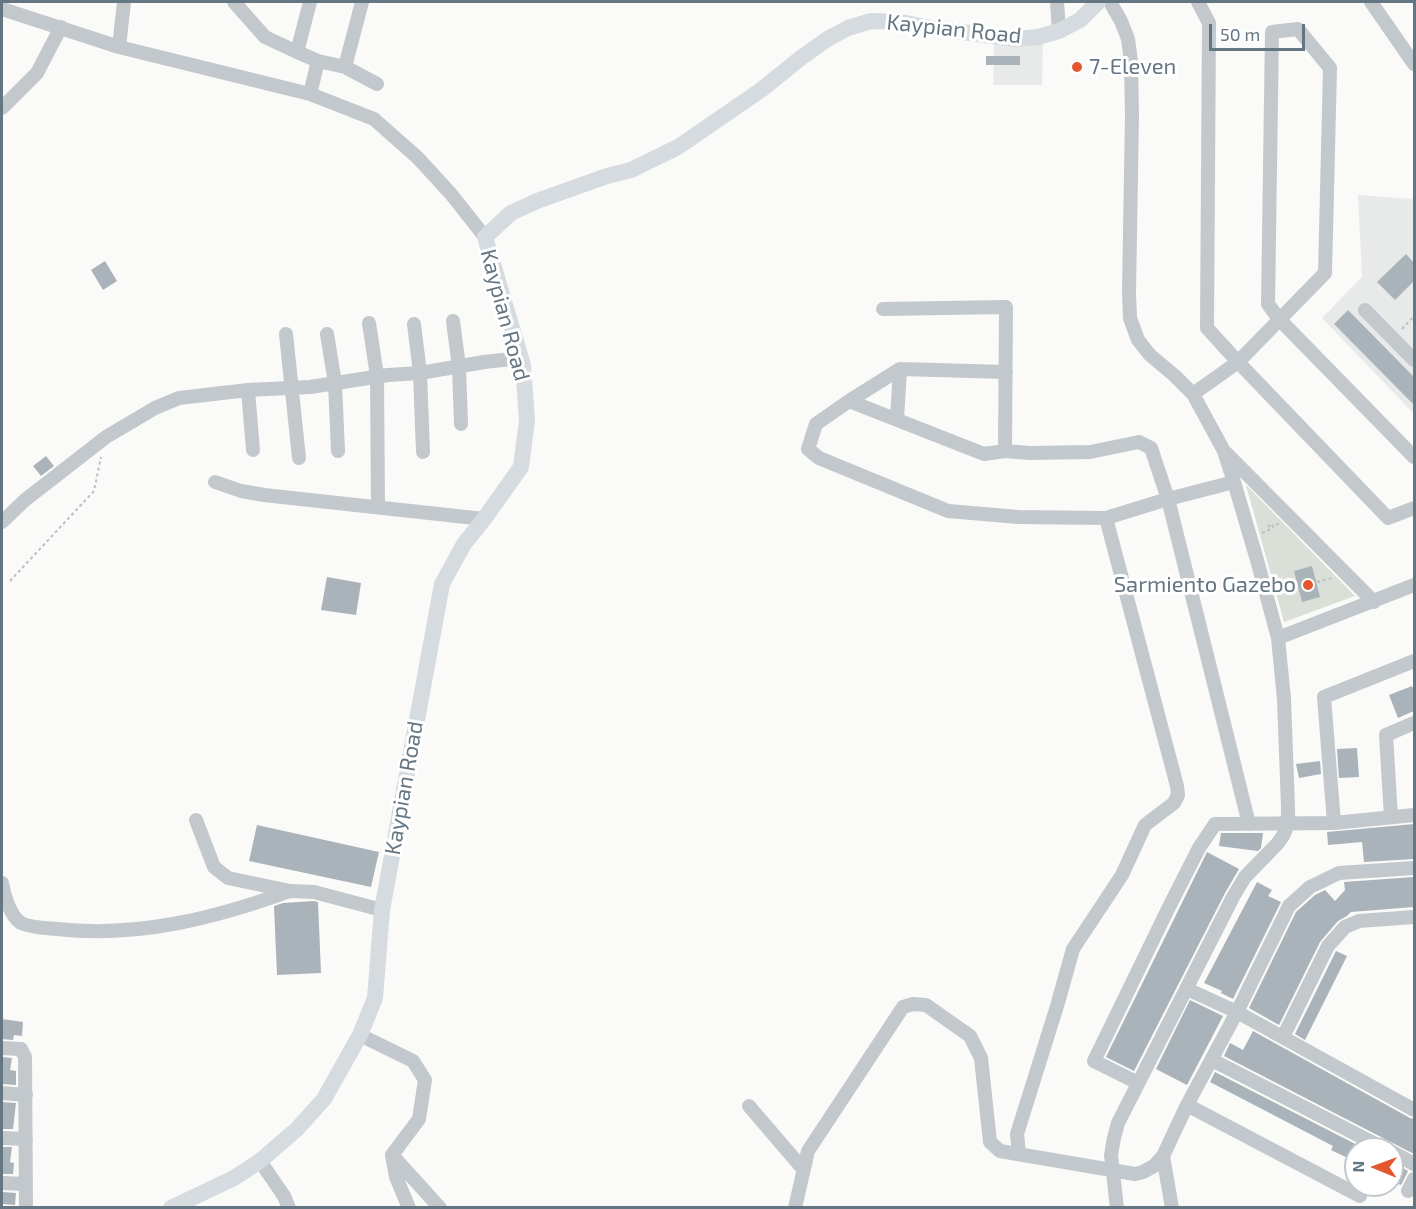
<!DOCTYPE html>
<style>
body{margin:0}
#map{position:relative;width:1416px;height:1209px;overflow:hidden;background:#fafaf8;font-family:"Exo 2",sans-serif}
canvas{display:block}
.frame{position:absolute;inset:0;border:3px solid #657683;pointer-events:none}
.north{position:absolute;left:1344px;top:1137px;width:60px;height:60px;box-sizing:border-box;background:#fff;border:2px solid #c1c8cd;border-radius:50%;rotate:271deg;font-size:16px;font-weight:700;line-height:24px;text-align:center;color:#657683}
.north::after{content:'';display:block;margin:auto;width:21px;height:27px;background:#e4572e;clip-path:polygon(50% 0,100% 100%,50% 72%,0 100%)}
.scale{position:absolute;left:1209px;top:24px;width:96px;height:27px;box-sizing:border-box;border:3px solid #657683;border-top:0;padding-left:8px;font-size:18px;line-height:21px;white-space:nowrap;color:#657683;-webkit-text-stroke:4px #fff;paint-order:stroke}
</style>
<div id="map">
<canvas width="1416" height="1209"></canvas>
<div class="frame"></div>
<div class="north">N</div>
<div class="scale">50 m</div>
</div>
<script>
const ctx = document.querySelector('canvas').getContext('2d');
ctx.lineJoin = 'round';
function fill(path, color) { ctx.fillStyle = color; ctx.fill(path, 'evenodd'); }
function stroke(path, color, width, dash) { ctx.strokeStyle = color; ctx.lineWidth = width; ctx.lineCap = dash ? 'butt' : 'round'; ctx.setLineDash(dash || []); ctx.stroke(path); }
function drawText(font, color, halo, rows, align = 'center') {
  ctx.font = font + ' "Exo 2",sans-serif'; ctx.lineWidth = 6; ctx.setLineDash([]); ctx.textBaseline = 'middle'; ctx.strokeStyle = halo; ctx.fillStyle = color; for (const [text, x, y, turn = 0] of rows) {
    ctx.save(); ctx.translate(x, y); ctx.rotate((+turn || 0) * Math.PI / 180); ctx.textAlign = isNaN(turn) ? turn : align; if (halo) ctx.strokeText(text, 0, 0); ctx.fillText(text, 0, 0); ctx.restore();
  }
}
const built = new Path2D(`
 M994 44H1043L1042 85H993Z
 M1358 195 1414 199V414L1322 318 1362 277Z`);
const green = new Path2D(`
 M1246 485 1355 596 1284 622Z`);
const building = new Path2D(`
 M986 56H1020V65H986Z
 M1406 254 1414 263V281L1395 300 1377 282Z
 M105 261 117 281 103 290 91 270Z
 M1348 310 1414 377V405L1334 324Z
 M46 456 54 466 41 476 33 466Z
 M1312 566 1320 597 1302 602 1294 571Z
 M327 577 361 583 356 615 321 610Z
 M1412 686 1414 692V711L1398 718 1389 695Z
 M1357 748 1359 777 1339 778 1337 749Z
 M1320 761 1321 774 1299 778 1296 764Z
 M1414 824V859L1364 862 1362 842 1328 845 1327 832Z
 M257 825 379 852 371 887 249 861Z
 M1221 833H1263L1261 848 1258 851 1219 846Z
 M1207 852 1239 869 1225 893 1134 1071 1106 1057Z
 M1414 877V907L1351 912 1347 916 1338 921 1320 942 1279 1025 1249 1008 1296 912 1315 895 1325 890 1335 901 1345 890 1344 882Z
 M1257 882 1272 890 1268 896 1281 902 1233 999 1221 993 1222 991 1204 983Z
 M314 901 318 902 321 973 277 975 274 906 283 903Z
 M1336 951 1347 956 1305 1040 1295 1034Z
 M1190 1000 1223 1016 1187 1085 1156 1069Z
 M2 1019 23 1022 22 1036 14 1035 13 1040 2 1039Z
 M1253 1031 1410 1118 1414 1119V1154L1224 1056 1230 1043 1243 1050Z
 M2 1057 12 1058 10 1070 16 1071V1085L2 1084Z
 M1215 1072 1365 1149H1356V1162L1331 1150 1333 1146 1210 1082Z
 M2 1102 16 1103 13 1129H2Z
 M2 1147H12L10 1162 14 1163 13 1174H2Z
 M1392 1162 1408 1171 1401 1185 1392 1181Z
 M2 1192 16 1193 15 1205 2 1204Z`);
const path = new Path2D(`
 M1402 329 1414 316
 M1262 533 1269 530 1267 527 1272 524 1273 527 1279 523
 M10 581 94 491 101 457
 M1317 582 1332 578
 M1279 593 1299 588`);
const minor = new Path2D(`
 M234 2 265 37 297 52 318 61 345 67 377 84
 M1057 2 1059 31
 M1110 2 1121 21 1128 39 1131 61 1132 116 1129 292 1130 318 1138 340 1150 355 1175 376 1193 394 1224 451 1234 482 1257 560 1278 638 1284 699 1288 807V824L1284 834 1278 843 1245 877 1233 897 1118 1123 1114 1138 1111 1155 1117 1208
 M1198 2 1209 23 1207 328 1238 362 1388 518 1414 508
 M1371 2 1414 64
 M2 9 119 47 310 94 374 119 418 158 451 194 485 237
 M119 47 124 2
 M297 52 310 2
 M345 67 362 2
 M310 94 318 61
 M2 108 37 73 61 27
 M883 309 1006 307 1005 451
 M1365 310 1414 360
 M453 321 459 367 461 424
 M369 323 377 376 378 507
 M414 324 420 373 423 452
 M286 334 299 458
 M327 334 335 383 338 451
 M1006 372 900 369 849 401 816 424 808 449 819 458 948 511 1018 517 1106 518
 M248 390 253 450
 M1193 394 1238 362 1325 273 1330 68 1298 29 1272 32 1268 304 1279 319 1414 457
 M849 401 984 454 1005 451 1030 453 1090 452 1139 442 1151 448 1168 499 1249 824
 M897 419 900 369
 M1226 453 1374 602
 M215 482 241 491 264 495 484 519
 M2 522 25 500 106 437 155 408 179 398 248 390 310 387 388 375 420 373 484 362 521 358
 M1278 638 1414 585
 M1391 817 1386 735 1414 723
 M196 820 214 867 228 878 290 891 314 892 382 910
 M1334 823 1324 697 1414 661
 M2 883C4 895 10 916 21 923 32 928 46 928 57 929 137 938 216 918 290 891
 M1187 989 1237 1012 1414 1110
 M360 1035 413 1061 425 1080 419 1119 392 1155 396 1177 409 1208
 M1283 1037 1328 946 1345 927 1359 921 1414 917
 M2 1048 21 1049 25 1057 26 1208
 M1212 1060 1385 1149
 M1138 1083 1094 1061 1169 907 1199 848 1215 824 1334 823 1414 815
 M2 1093 26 1095
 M1187 1105 1360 1196
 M749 1106 803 1169
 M2 1138 26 1139
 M1392 1152 1414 1164
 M1019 1154 1017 1134 1057 1006 1073 949 1122 875 1145 825 1174 803 1178 795 1177 786 1106 518 1168 499 1234 482
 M392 1155 440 1208
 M1163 1156 1172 1208
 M260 1161 284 1196 289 1208
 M2 1183 26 1184
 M1408 1191 1414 1179
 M795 1208 808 1151 903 1007 913 1004 926 1005 970 1036 981 1058 990 1142 1000 1151 1135 1174 1143 1172 1154 1166 1163 1156 1187 1105 1237 1012 1289 906 1310 887 1339 873 1414 868`);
const major = new Path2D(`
 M171 1208 234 1178 260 1161 297 1129 324 1099 360 1035 375 998 382 910 442 584 464 544 484 519 521 467 527 420 523 365 485 237 511 213 537 201 607 176 631 170 678 147 761 90 802 57 829 38 848 28 871 21 901 22 925 27 1015 39 1038 37 1059 31 1080 20 1098 2`);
const markers = [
 [1077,67,6,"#e4572e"],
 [1308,585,6,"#e4572e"]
];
const streetNames = [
 ["Kaypian Road",954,29,6],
 ["Kaypian Road",505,315,75],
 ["Kaypian Road",404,788,-80]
];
const poiNames = [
 ["7-Eleven",1089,67],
 ["Sarmiento Gazebo",1296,585,"right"]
];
fill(built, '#e8e9e9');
fill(green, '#dadfd7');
fill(building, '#aab3b9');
stroke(path, '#bbbfc2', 2, [3, 3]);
stroke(minor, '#c3c8cc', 14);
stroke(major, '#d6dbdf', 16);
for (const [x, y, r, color] of markers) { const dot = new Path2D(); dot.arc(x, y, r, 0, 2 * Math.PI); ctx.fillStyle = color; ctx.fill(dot); stroke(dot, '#fff', 2); }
drawText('22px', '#657683', '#fff', streetNames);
drawText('22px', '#657683', '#fff', poiNames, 'left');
</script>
